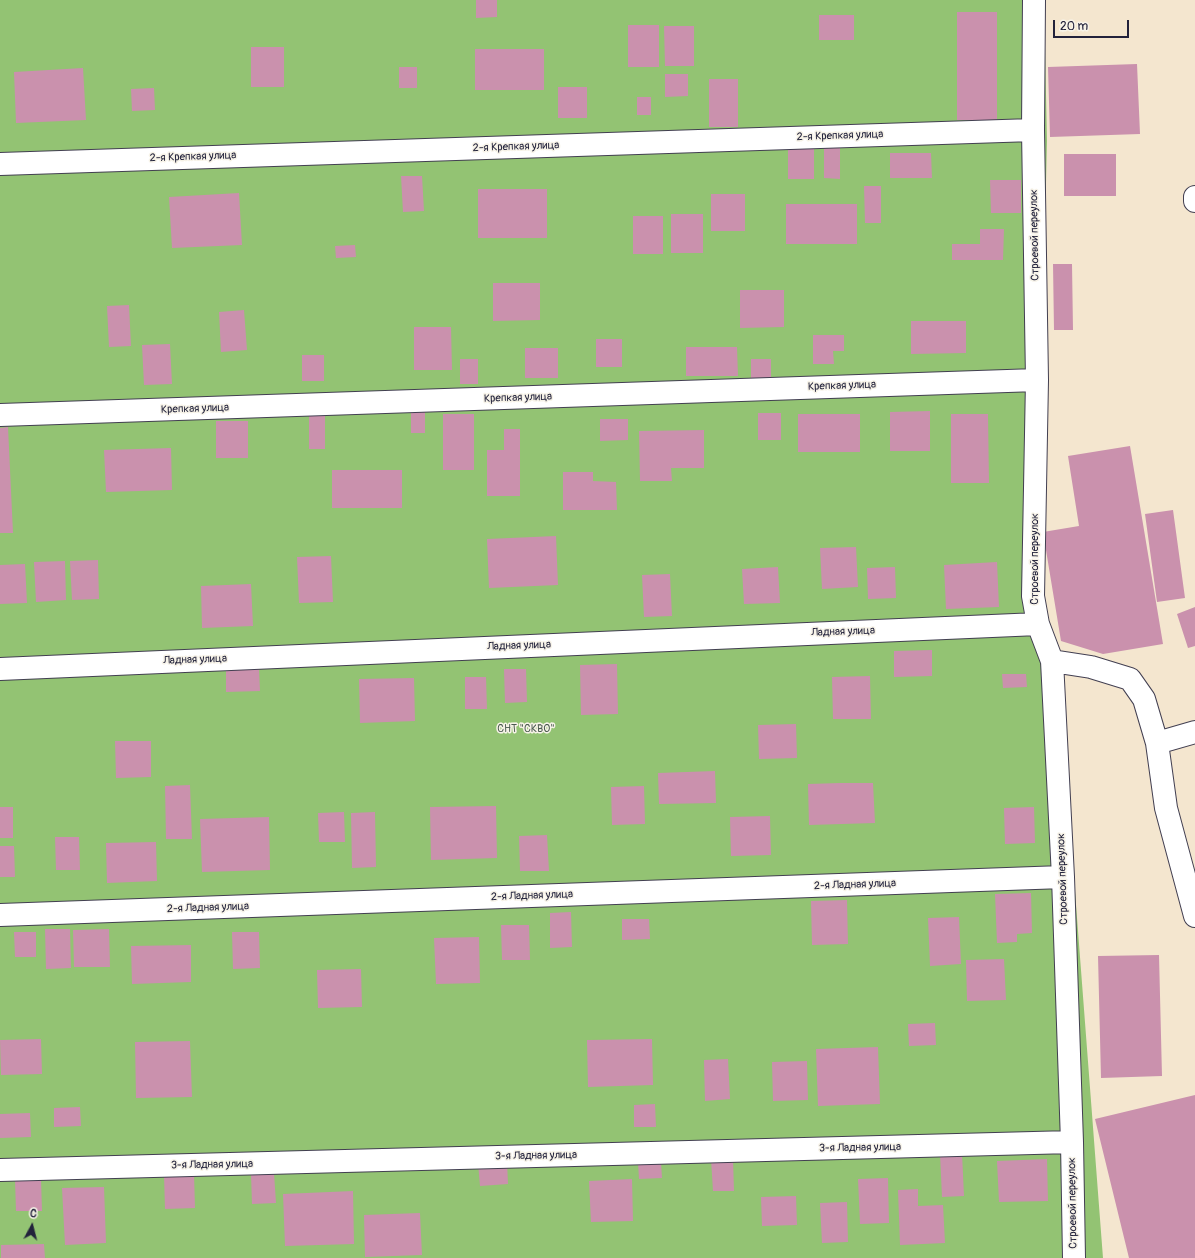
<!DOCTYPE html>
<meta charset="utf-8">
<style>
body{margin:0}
#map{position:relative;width:1195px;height:1258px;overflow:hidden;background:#f4e6cf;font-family:Pangolin,sans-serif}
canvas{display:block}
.north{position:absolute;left:12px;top:1206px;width:40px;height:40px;-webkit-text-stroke:3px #f7f3e8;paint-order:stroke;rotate:7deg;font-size:11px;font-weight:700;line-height:16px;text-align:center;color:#22223b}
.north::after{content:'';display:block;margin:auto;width:14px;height:18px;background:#22223b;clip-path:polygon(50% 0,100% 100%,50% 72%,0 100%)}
.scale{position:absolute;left:1053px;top:20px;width:76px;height:18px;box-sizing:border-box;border:2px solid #22223b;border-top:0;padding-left:5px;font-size:12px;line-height:14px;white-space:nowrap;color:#22223b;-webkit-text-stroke:3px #f7f3e8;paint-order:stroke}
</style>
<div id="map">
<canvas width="1195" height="1258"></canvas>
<div class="north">С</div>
<div class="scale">20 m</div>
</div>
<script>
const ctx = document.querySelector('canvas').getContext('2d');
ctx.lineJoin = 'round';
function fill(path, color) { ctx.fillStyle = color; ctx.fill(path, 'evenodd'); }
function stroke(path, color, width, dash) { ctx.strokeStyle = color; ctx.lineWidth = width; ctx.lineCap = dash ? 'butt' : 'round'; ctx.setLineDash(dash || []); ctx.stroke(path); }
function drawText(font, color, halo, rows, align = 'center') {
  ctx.font = font + ' Pangolin,sans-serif'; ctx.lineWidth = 3; ctx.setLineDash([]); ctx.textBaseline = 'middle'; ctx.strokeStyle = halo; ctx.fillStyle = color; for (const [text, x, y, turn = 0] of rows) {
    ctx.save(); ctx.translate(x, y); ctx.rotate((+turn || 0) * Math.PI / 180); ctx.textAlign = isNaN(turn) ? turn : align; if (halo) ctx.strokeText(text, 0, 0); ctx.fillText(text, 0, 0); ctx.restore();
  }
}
const green = new Path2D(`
 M0 0H1044L1047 141 1036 598 1058 669 1103 1258H0Z`);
const building = new Path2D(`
 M476 0H497V17L476 18Z
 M957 12H997V120H957Z
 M819 15H854V40H819Z
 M628 25H659V67H628Z
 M664 26H694V66H665Z
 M251 47H284V87H251Z
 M475 49H544V90H475Z
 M1137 64 1140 134 1050 137 1048 67Z
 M399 67H417V88H399Z
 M83 68 86 120 16 123 14 72Z
 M665 74H688V96L665 97Z
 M709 79H738V127H709Z
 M558 87H587V118H558Z
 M154 88 155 110 132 111 131 89Z
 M637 97H651V115H637Z
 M788 148H814V179H788Z
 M824 148H840V179L824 178Z
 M890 153H931L932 178H890Z
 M1064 154H1116V196H1064Z
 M401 176H422L424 211 403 212Z
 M990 180H1021V213H991Z
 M864 186H881V223H865Z
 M478 189H547V238H478Z
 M239 193 242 245 172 248 169 197Z
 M711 194H745V231H711Z
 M786 204H857V244H786Z
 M671 214H703V253H671Z
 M633 216H663V254H633Z
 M980 229H1004L1003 260H952V244H980Z
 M355 245 356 257 336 258 335 246Z
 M1053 264H1072L1073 330H1054Z
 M493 283H540V320L493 321Z
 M740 290H784V327L740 328Z
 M129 305 131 346 109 347 107 306Z
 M244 310 247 350 221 352 219 312Z
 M911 321H966V353L911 354Z
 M414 327H451L452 370H414Z
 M813 335H844V351H833L834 364H813Z
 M596 339H622V367H596Z
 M170 344 172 384 144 385 142 345Z
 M686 347H737L738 376H686Z
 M525 348H558V378H525Z
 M302 355H324V381H302Z
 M460 359H478V384H460Z
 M751 359H771V378H751Z
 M411 410 425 411V433H411Z
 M930 411V451H890V412Z
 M309 412H325V449H309Z
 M758 413H781V440H758Z
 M443 414H474V470H443Z
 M798 414H860V452H798Z
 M951 414H988L989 483H951Z
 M600 419H628V440L600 441Z
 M216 421H248V458H216Z
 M8 427 13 533H0V428Z
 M504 429H520V496H487V450H504Z
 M704 430V468H671L672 481H640L639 431Z
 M1130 446 1163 644 1103 654 1061 641 1043 532 1079 526 1068 456Z
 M171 448 172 490 106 492 104 450Z
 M332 470H402V508H332Z
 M563 472H593V481L616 482 617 510H563Z
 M1173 510 1185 598 1157 602 1145 514Z
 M556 536 558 585 489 588 487 539Z
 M856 547 858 587 822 589 820 548Z
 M331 556 333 602 299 603 297 557Z
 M98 560 99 599 72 600 70 561Z
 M65 561 66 600 36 602 34 562Z
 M997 562 999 607 946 609 944 565Z
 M25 564 27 603 0 604V565Z
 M778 567 780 603 744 604 742 569Z
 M895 567 896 598 868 599 867 568Z
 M670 574 672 616 644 617 642 575Z
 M251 584 253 626 202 628 201 586Z
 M1195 607V646L1188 648 1177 614Z
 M932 650V676L894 677V651Z
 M617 664 618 714 581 715 580 665Z
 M226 669H259L260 691 226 692Z
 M504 669H526L527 702 505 703Z
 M1002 674H1026L1027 687 1003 688Z
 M870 676 871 719H833L832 677Z
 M465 677H486L487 709H465Z
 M414 678 415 721 360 723 359 679Z
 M796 724 797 758 759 759 758 725Z
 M115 741H151V777L116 778Z
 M715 771 716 803 659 804 658 773Z
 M840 783H873L875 823 809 825 808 784Z
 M190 785 192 839H166L165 786Z
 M644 786 645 824 612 825 611 787Z
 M496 806 497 858 431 860 430 807Z
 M0 807H13V838H0Z
 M1034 807 1035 843 1005 844 1004 808Z
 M344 812 345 842H319L318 813Z
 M375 812 376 867 352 868 351 813Z
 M770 816 771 855 731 856 730 817Z
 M269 817 270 870 202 872 200 819Z
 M547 835 549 871H520L519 836Z
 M55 837H79L80 870H56Z
 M156 842 157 881 107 883 106 843Z
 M0 846H14L15 877H0Z
 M1031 893 1032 933 1017 934V942L997 943 995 894Z
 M847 900 848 944 812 945 811 901Z
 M571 912 572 947 550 948V913Z
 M959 917 961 964 930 966 928 918Z
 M622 919H649L650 939 622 940Z
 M501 925H529L530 960H502Z
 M45 929H70L71 968 46 969Z
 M109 929 110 967H74L73 930Z
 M14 932H36V957H15Z
 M232 932H259L260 968 233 969Z
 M479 937 480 983 436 984 434 938Z
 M191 945V982L132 984 131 946Z
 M1159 955 1162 1076 1101 1078 1098 956Z
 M1004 959 1006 1000 967 1001 966 960Z
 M361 969 362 1007 318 1008 317 970Z
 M935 1023 936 1045 909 1046 908 1024Z
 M41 1039 42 1074 1 1075 0 1040Z
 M652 1039 653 1085 588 1087 587 1040Z
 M190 1041 192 1097 136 1098 135 1042Z
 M878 1047 880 1104 818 1106 816 1049Z
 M728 1059 730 1099 705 1101 704 1060Z
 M807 1061 808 1100 773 1101 772 1062Z
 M1195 1095V1258H1129L1095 1119Z
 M655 1104 656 1127H634V1105Z
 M80 1107 81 1126 54 1127V1108Z
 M30 1113 31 1137 0 1138V1114Z
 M962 1153 964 1196 942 1197 940 1154Z
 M711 1159H733L734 1191H713Z
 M1047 1159 1048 1201 999 1202 997 1161Z
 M507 1161 508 1184 480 1186 478 1163Z
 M638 1162H661L662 1178 639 1179Z
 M274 1173 276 1203 252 1204 251 1174Z
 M194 1174 195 1208 165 1209 164 1175Z
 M888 1178 889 1223 860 1224 858 1179Z
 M41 1179 42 1211H16L15 1180Z
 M632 1179 633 1221 591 1222 589 1181Z
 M104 1187 106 1243 65 1245 62 1188Z
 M918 1189V1206L943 1205 945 1243 900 1245 898 1190Z
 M353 1191 354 1244 285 1246 283 1194Z
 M796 1196 797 1225 762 1226 761 1197Z
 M847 1202 848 1242 822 1243 820 1203Z
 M420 1213 422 1255 365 1257 364 1215Z
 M44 1244 45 1258H1V1245Z`);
const minor = new Path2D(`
 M1034 0 1033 130 1037 380 1033 596 1038 624 1052 661 1063 877 1072 1142 1074 1258
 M0 164 1033 130
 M1195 197V201
 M0 415 1037 380
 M1052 661 1091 667 1130 679 1144 699 1157 743 1166 808 1195 916
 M0 669 1038 624
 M1157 743 1195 732
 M0 915 1063 877
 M0 1170 1072 1142`);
const streetNames = [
 ["2-я Крепкая улица",840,136,-2],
 ["2-я Крепкая улица",516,147,-2],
 ["2-я Крепкая улица",193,157,-2],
 ["Строевой переулок",1035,235,-91],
 ["Крепкая улица",842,386,-2],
 ["Крепкая улица",518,398,-2],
 ["Крепкая улица",195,409,-2],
 ["Строевой переулок",1035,559,-90],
 ["Ладная улица",843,632,-2],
 ["Ладная улица",519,646,-2],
 ["Ладная улица",195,660,-2],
 ["Строевой переулок",1063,879,-92],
 ["2-я Ладная улица",855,885,-2],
 ["2-я Ладная улица",532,896,-2],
 ["2-я Ладная улица",208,908,-2],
 ["3-я Ладная улица",860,1148,-1],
 ["3-я Ладная улица",536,1156,-1],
 ["3-я Ладная улица",212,1165,-1],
 ["Строевой переулок",1073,1203,-91]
];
const parkNames = [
 ["СНТ \"СКВО\"",526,729]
];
fill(green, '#93c373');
fill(building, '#ca91ad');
stroke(minor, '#423f51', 24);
stroke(minor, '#fff', 22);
drawText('11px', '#22223b', '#f7f3e8', streetNames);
drawText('11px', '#4a5a4f', '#f7f3e8', parkNames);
</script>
